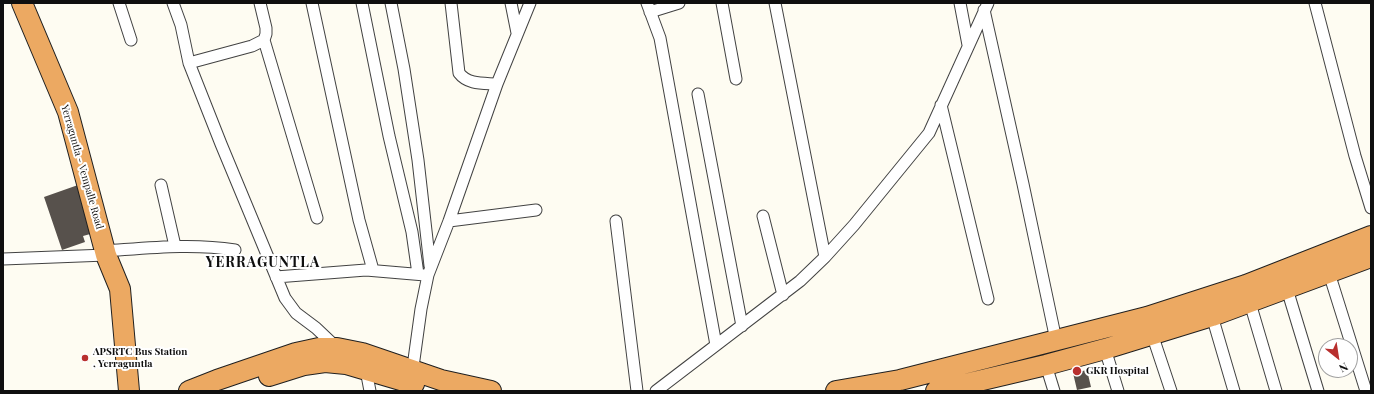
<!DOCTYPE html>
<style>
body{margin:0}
#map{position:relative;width:1374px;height:394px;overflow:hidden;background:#fefcf2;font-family:"Playfair Display",serif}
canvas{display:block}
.frame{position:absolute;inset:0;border:4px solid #0f0f0f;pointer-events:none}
.north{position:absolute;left:1318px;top:338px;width:40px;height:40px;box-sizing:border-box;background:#fff;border:1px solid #9f9f9f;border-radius:50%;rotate:150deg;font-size:11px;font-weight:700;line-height:16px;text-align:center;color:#0f0f0f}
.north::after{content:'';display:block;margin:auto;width:14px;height:18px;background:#b82f2e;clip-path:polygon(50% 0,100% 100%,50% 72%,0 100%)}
</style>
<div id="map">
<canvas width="1374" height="394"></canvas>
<div class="frame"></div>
<div class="north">N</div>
</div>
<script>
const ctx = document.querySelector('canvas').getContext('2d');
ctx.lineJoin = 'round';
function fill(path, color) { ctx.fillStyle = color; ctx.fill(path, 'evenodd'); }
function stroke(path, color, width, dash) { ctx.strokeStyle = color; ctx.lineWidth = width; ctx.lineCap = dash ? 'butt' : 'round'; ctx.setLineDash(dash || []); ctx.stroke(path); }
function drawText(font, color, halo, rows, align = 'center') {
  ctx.font = font + ' "Playfair Display",serif'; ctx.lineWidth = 4; ctx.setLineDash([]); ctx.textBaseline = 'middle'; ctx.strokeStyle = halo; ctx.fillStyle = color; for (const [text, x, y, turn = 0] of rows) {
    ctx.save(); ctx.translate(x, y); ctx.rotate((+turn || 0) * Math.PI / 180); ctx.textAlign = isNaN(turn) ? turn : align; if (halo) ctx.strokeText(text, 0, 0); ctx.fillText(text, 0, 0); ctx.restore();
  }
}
const building = new Path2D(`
 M78 185 94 233 83 236 85 242 62 250 44 197Z
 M1087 370 1091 387 1077 390 1073 373Z`);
const street = new Path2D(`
 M119 3 131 40
 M173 3 181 25 189 63 221 144 285 298 296 313 316 328 336 347
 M312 3 359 220 373 270
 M362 3 389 136 412 232 418 274
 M391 3 404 69 418 160 430 266
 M451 3 459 73C468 85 484 83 497 84
 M511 3 517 33
 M647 3 660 38 716 345
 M722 3 736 79
 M775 3 825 257
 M960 3 968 45
 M1315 3 1355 156 1371 208
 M984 10 1023 184 1056 340
 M650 12 679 3
 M264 40 317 218
 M189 63 252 46 264 40 266 34V28L260 3
 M698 94 742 326
 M941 105 988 299
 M161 185 175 246
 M763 216 783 295
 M449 221 536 210
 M616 221 637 391
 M105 251C149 248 192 243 235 250
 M3 259 106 255
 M1329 273 1366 391
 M276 277 366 270 425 275
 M1287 289 1318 391
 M1250 303 1276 391
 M1212 316 1234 391
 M1151 331 1171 391
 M1105 349 1118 391
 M1046 365 1054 391
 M366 370 370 391
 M412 374 421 309 428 275 449 221 497 84 530 3
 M656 391 800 281 825 257 854 225 929 133 988 3`);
const highway = new Path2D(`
 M22 3 68 112 106 255 120 289 129 391
 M269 376 304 365 325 362 346 364 414 384
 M189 391 217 380 296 353 319 348H337L362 353 441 380 491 391
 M836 391 900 380 1147 317 1246 285 1371 236
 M936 391 1046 365 1105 349 1212 316 1371 257`);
const markers = [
 [85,358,4,"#b82f2e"],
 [1077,371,5,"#b82f2e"]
];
const streetNames = [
 ["Yerraguntla - Vempalle Road",82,167,74]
];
const poiNames = [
 ["APSRTC Bus Station",93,352],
 [", Yerraguntla",93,364],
 ["GKR Hospital",1086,371]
];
const districtNames = [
 ["YERRAGUNTLA",263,263]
];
fill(building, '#57514c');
stroke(street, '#424242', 13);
stroke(highway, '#202020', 22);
stroke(street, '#fff', 11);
stroke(highway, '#eca962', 20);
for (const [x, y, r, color] of markers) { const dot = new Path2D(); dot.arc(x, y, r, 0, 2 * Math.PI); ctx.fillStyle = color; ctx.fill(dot); stroke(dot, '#fff', 1.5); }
drawText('10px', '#0f0f0f', '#fff', streetNames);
drawText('bold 10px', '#0f0f0f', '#fff', poiNames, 'left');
ctx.letterSpacing = '1px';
drawText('bold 14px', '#0f0f0f', '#fff', districtNames);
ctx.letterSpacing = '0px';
</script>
